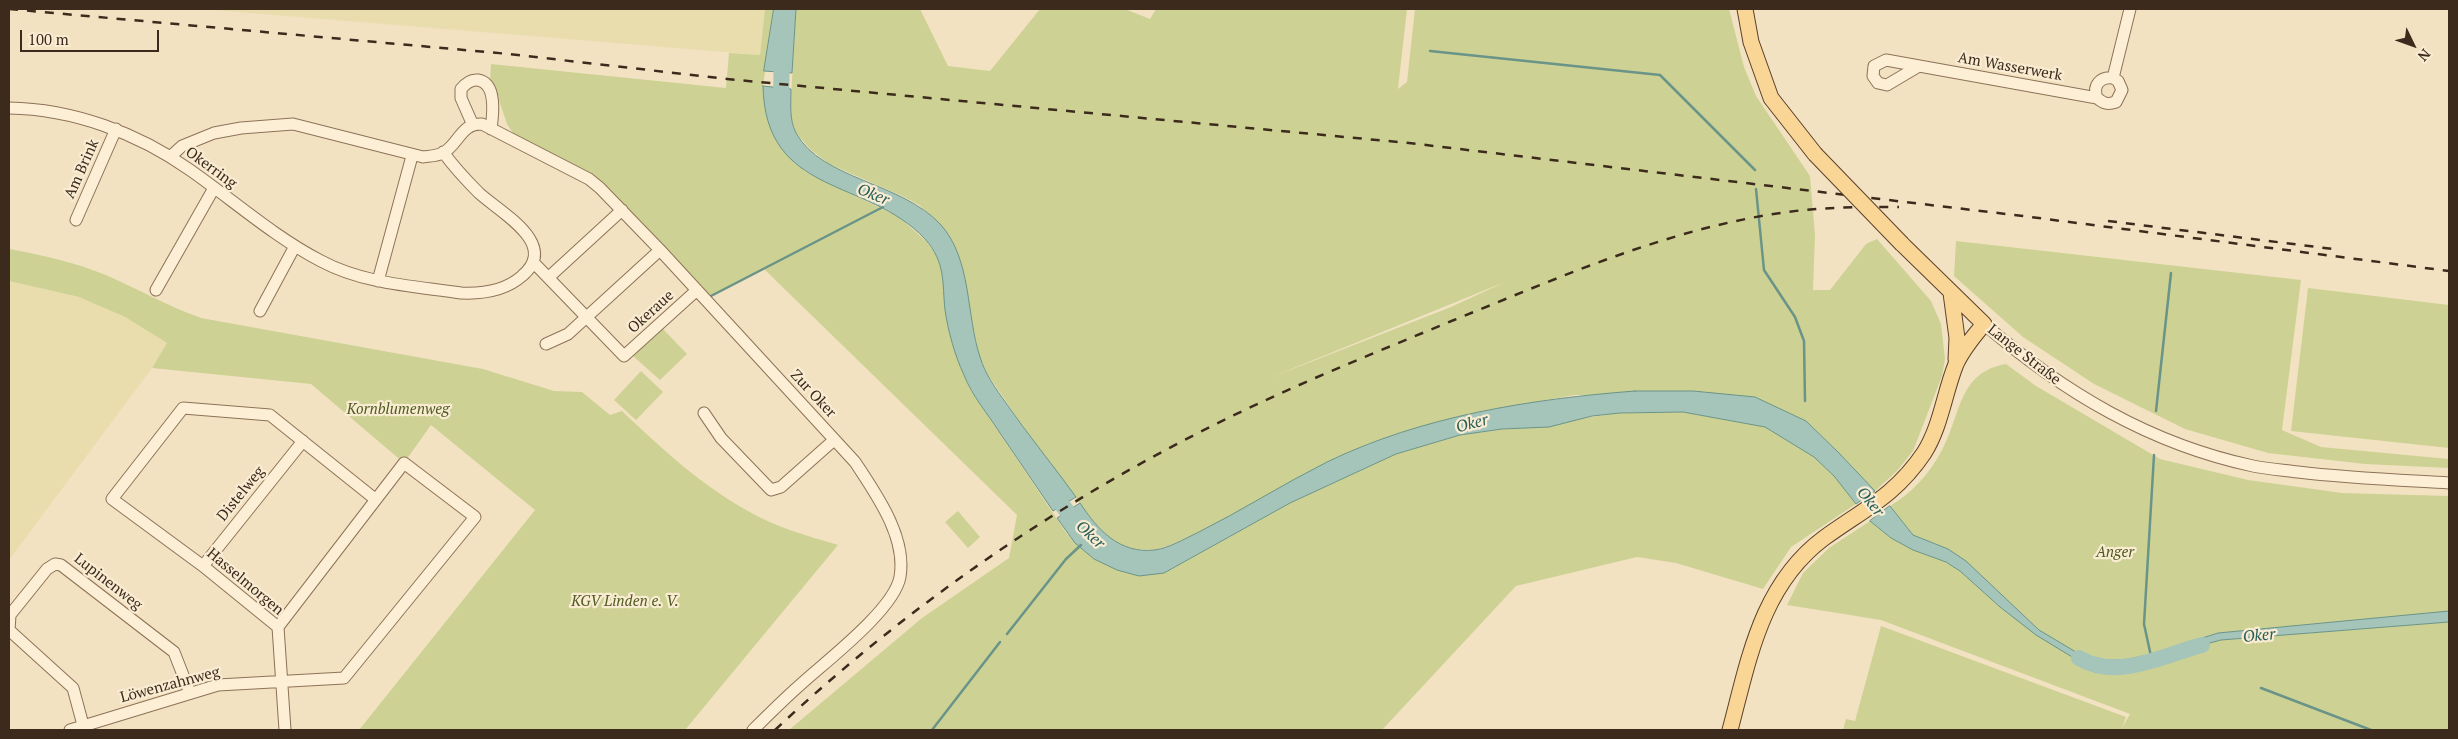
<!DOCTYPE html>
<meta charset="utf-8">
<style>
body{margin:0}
#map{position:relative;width:2458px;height:739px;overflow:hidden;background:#f2e2c2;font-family:"PT Serif",serif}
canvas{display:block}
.frame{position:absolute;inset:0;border:10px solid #3c2b1d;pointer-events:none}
.north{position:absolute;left:2388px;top:20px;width:50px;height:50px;-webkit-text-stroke:4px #f9ecd2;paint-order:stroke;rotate:132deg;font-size:14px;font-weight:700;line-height:20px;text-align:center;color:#3c2b1d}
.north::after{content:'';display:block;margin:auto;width:18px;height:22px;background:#3c2b1d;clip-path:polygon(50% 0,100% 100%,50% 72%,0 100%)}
.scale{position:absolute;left:20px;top:30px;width:139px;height:22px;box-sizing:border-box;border:2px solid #3c2b1d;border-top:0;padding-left:6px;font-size:15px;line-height:18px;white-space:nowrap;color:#3c2b1d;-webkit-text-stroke:4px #f9ecd2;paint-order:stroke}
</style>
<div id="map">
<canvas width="2458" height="739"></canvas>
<div class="frame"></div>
<div class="north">N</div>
<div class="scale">100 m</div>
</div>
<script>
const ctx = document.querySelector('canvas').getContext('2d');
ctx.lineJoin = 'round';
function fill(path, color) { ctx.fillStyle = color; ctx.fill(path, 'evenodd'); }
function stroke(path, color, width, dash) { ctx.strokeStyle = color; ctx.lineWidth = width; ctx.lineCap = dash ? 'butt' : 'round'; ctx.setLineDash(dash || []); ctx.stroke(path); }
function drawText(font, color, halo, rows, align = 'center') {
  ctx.font = font + ' "PT Serif",serif'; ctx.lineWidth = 4.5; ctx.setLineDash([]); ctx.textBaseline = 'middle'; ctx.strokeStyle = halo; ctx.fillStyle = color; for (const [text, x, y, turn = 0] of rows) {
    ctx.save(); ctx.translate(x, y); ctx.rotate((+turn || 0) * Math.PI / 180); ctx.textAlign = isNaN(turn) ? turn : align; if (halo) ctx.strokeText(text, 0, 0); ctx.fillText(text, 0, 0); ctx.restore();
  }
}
const farmland = new Path2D(`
 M202 9H765L760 55Z
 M9 281 79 297 125 317 167 343 152 368 9 560Z`);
const green = new Path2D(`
 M765 9H774L763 86 804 171 899 217 926 241 938 258 944 278 945 311 964 375 970 389 1065 531 1075 543 1094 559 1164 573 1290 503 1396 454 1460 435 1620 413 1683 412 1765 427 1814 457 1834 476 1856 504 1791 547 1763 589 1676 563 1637 557 1516 586 1382 730H789L922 618 1009 558 1017 515 764 269 709 297 602 185 515 136 507 124 496 91 490 82 491 64 726 88 729 53 760 55Z
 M796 9H920L948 66 990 71 1040 9H1125L1150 19 1156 9H1407L1398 89 1407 82 1415 9H1729L1744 67 1756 96 1810 176 1815 235 1813 290H1830L1866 244 1877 239 1931 301 1941 324 1945 359 1942 376 1913 451 1897 471 1875 491 1839 453 1806 421 1755 397 1726 395H1575L1485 411 1367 444 1325 463 1226 519 1176 543 1156 550 1130 549 1108 538 1089 516 1031 438 988 375 979 357 959 259 952 240 940 224 919 205 902 196 829 164 810 149 796 133 790 114ZM1505 282 1451 307 1267 379Z
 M1956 241 2301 280 2282 430 2321 447 2449 459V468L2365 464 2268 453 2185 429 2094 384 2023 337 1954 276Z
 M9 249C42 255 74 262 106 275 138 289 167 306 201 318L483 369 554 391 582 392 610 415 622 411C661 448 701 485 748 511 775 527 808 536 838 545L685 730H359L535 510 431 425 404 463 311 384 152 368 167 343 125 317 79 297 9 281Z
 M2308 288 2449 305V448L2291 431Z
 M662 328 687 354 660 380 633 356Z
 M2006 364 2036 386 2160 459 2248 480 2342 493 2449 496V611L2218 633 2149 655 2123 660H2100L2081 655 2039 630 1948 549 1913 535 1890 506C1912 493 1930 473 1942 450 1961 415 1958 372 2006 364Z
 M641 371 663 392 636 420 614 400Z
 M958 511 980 537 968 548 945 522Z
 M1870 521 1891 538 1913 550 1946 562 1960 571 2000 607 2077 660 2147 662 2180 651 2221 640 2449 622V730H1843L1846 719 1855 721 1881 626 2126 717 2122 728 2130 714 1881 620 1787 605 1803 573 1829 548Z`);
const water = new Path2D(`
 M774 9H796L792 73 764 71Z
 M763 86 791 89C791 104 789 119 796 133 822 180 902 182 941 225 972 260 966 315 980 357 985 374 996 389 1006 403 1028 435 1053 465 1076 497L1053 511C1035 485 1018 459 1000 433 988 414 972 396 964 375 955 356 948 331 945 310 942 282 946 263 925 239 867 177 765 197 763 86Z
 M1635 391H1693L1755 397 1806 421 1839 453 1875 491 1856 504 1834 476 1814 457 1765 427 1683 412 1620 413 1592 416 1549 427 1502 429 1460 435 1396 454 1290 503 1164 573 1139 576 1117 570 1094 559 1075 543 1057 518 1080 503C1098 530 1119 554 1155 550 1169 548 1184 539 1197 533 1241 511 1283 484 1327 462 1422 416 1531 399 1635 391Z
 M1890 506 1913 535 1948 549 1966 561 2039 630 2081 655 2100 660H2123L2149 655 2218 633 2449 611V622L2221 640 2180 651 2147 662 2096 665 2077 660 2036 635 2000 607 1960 571 1946 562 1913 550 1891 538 1870 521Z`);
const stream = new Path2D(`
 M1430 51 1660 75 1755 170
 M1756 189 1764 270 1795 317 1804 341 1805 401
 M709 297 883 207
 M2156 411 2171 273
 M1007 634 1066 559 1081 545
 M2152 661 2144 624 2154 455
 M2261 688 2371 730
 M932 730 1000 642`);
const river = new Path2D(`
 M781 109 782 32 785 9
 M1049 488 1080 528
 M2079 658C2117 681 2164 655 2202 645`);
const minor = new Path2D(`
 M1919 66 1887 85 1878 83 1873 76 1874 66 1886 60 2097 98C2092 85 2101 76 2113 78L2130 9
 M2097 98C2103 103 2107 105 2116 102L2122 90 2118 81 2113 78
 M9 108C73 109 138 133 190 170 233 200 273 236 321 261 364 284 414 286 461 293 483 294 505 291 522 276 560 244 501 213 479 193 466 180 454 167 443 152
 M472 123 461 98V89C465 84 470 79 478 80 497 83 493 115 491 129
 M170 157 182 146 214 133 241 128 293 124 423 157C430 156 437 156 443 153 459 144 461 123 482 124L589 179 600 188 660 250 855 462C876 494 907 537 900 577 894 610 825 662 800 685 783 700 768 715 753 730
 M76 220 116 129
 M534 263 624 356 697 290
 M549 277 622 210
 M378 281 412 156
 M156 290 214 188
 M260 311 295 246
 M1984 324C2063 392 2150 444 2253 466 2267 469 2283 470 2298 472 2348 478 2398 480 2449 483
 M546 344 568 334 660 250
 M704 413 721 438 771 490 781 487 834 440
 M203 566 303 441
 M9 630 73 688 83 725
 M9 631 10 615 47 569 55 564 61 565 174 652 190 693
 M70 730 218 685 344 678 475 517 404 463 278 627
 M285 730 278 627 203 566 112 499 183 408 270 415 375 499`);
const major = new Path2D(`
 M1745 9 1751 42 1771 98 1815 154
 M1951 293 1957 338 1956 359
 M1730 730C1749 659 1761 585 1824 538 1864 509 1895 496 1924 453 1941 426 1944 394 1956 364 1963 349 1973 337 1984 324L1902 244`);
const rail = new Path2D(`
 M9 9 509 54 727 79 1409 143 2023 216 2449 271
 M2108 221 2333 249
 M775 730C904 609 1052 506 1210 427 1289 387 1372 354 1454 320 1568 274 1681 223 1804 210 1835 207 1867 207 1899 207`);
const majorBridge = new Path2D(`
 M1815 154 1902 244`);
const streetNames = [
 ["Am Wasserwerk",2010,67,10],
 ["Okerring",211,168,36],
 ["Am Brink",82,169,-66],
 ["Okeraue",651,312,-42],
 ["Lange Straße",2024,355,38],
 ["Zur Oker",813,394,47],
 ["Distelweg",241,494,-51],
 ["Lupinenweg",108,582,38],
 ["Hasselmorgen",245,582,40],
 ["Löwenzahnweg",170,685,-15]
];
const parkNames = [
 ["Kornblumenweg",398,410],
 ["Anger",2115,553],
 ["KGV Linden e. V.",625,602]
];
const waterNames = [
 ["Oker",873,195,22],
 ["Oker",1472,424,-15],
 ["Oker",1870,502,51],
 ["Oker",1090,535,43],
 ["Oker",2259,636,-5]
];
fill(farmland, '#e9ddae');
fill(green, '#cdd294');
fill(water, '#a5c4ba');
stroke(water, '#6a9488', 1);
stroke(stream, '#6a9488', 2.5);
stroke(river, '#a5c4ba', 16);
stroke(minor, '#8e7257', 13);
stroke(major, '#5b402b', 17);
stroke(minor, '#fcefd6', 11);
stroke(major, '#f9d696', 15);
stroke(rail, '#3c2b1d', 2.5, [9, 9]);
stroke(majorBridge, '#5b402b', 17, []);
stroke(majorBridge, '#f9d696', 15);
drawText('15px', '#3c2b1d', '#f9ecd2', streetNames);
drawText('italic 15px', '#4f5b21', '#f9ecd2', parkNames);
drawText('italic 16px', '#2a5e58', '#f9ecd2', waterNames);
</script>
